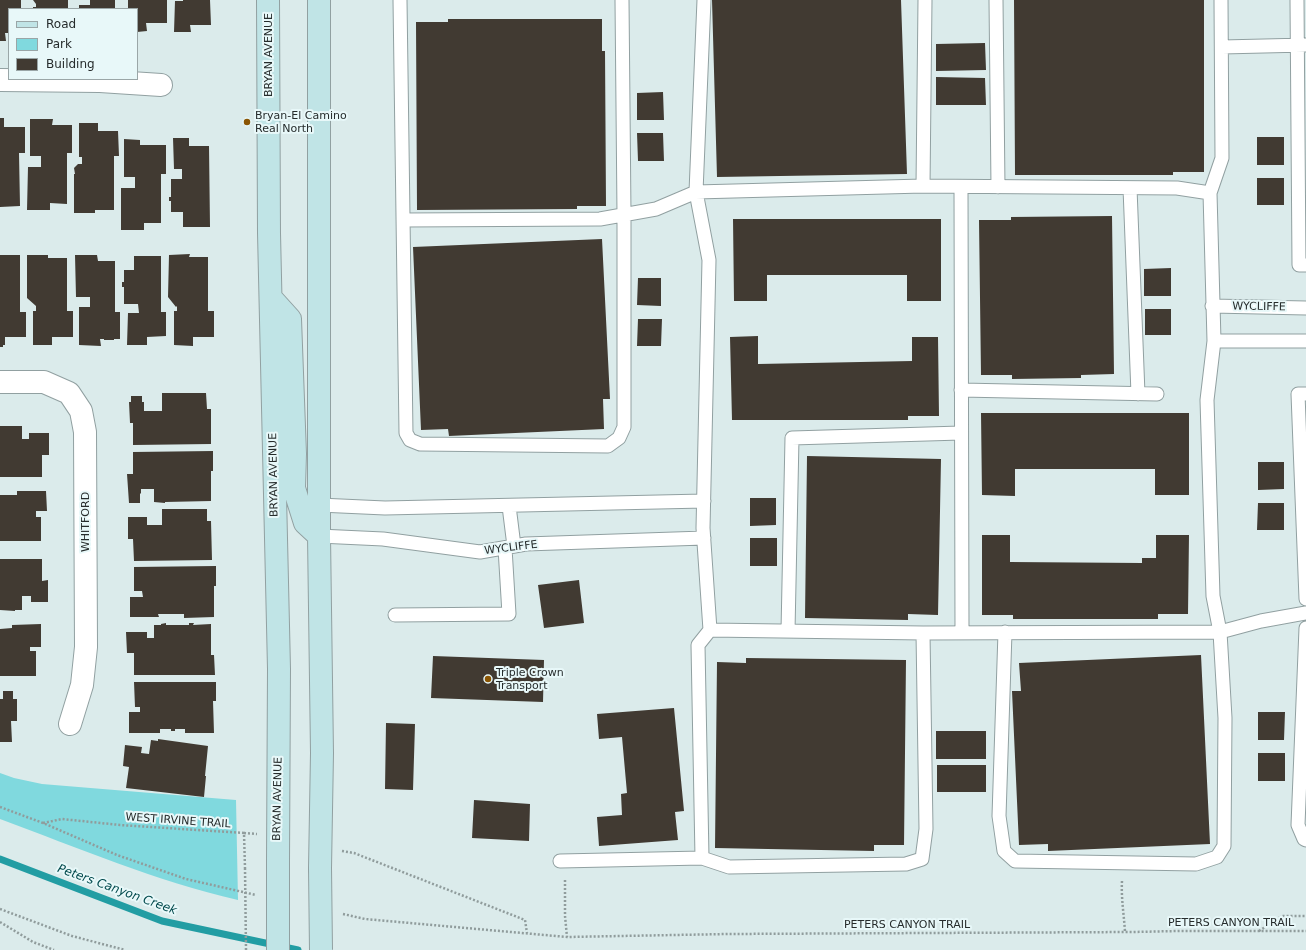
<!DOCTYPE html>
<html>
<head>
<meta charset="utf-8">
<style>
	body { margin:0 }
	#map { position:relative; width:1306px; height:950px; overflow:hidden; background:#dbebeb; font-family:"DejaVu Sans",sans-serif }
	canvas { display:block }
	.legend { position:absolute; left:8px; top:8px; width:130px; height:72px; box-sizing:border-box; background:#e8f8f9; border:1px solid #9aa6a7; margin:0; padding:5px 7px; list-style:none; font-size:12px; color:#262c2c }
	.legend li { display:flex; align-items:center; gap:8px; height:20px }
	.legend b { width:20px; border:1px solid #9aa6a7 }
</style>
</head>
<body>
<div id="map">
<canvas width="1306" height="950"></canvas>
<ul class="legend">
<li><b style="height:5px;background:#c0e4e6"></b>Road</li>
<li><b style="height:11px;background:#80d9de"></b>Park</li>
<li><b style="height:11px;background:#413a32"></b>Building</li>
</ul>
</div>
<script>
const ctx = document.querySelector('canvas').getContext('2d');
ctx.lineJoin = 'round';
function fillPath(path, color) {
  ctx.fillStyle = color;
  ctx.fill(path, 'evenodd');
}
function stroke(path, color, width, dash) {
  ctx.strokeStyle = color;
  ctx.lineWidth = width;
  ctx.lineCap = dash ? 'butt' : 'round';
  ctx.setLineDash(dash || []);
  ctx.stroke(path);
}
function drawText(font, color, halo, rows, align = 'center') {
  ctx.font = font + ' "DejaVu Sans",sans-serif';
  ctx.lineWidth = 4;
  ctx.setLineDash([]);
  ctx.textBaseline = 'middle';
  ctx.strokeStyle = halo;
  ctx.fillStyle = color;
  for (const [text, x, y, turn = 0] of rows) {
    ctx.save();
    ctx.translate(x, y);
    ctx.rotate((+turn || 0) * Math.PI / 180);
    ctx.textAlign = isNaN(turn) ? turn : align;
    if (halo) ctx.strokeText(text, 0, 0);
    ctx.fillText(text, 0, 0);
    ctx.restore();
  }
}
const green = new Path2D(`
	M0,773L14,778L42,784L236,800L238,900C156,881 78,848 0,819Z`);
const stream = new Path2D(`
	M0,859L162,921L298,950`);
const building = new Path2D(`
	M0,0H21V9H9V33H5L6,41H0Z
	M33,0H68V9H33V7H36V4Z
	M90,0H115V9H79V5H90Z
	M128,0H167V23H146L147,31L137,32V9H128Z
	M183,0H210L211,25H190L191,32H174L175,1H183Z
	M712,0H901L907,174L717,177Z
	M1014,0H1204V172H1173V175H1015Z
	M448,19H602V51H605L606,206H577V209L417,210L416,22H448Z
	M985,43L986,70L936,71V44Z
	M936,77L985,78L986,105H936Z
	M663,92L664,120H637V93Z
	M0,118H4V127H25V153H19L20,206L0,207Z
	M30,119H53L52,125H72V153H67V204L50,203V210H27L28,167H41V156H30Z
	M79,123H98V131H118L119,156H114V210H95V213H74V174H75L74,168L78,164H82V157H79Z
	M637,133H663L664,161H638Z
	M1257,137H1284V165H1257Z
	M173,138H189V146H209L210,227H183V212H171V201H169V197H171V179H182V169H174Z
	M124,139L140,140V145H166V174H161V223H144V230H121V188H135V177H124Z
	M1257,178H1284V205H1257Z
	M1112,216L1114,374L1081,375V378L1012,379V375H981L979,220H1011V217Z
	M733,219H941V301H907V275H767V301H734Z
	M602,239L610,399H603L604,429L449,436L448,429L421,430L413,247Z
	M190,254L189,257H208V311H214V337H193V346L174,345V311H177V306L176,307L168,297L169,255Z
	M0,255H20V312H26V337H5V345H3V347H0Z
	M27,255H48V258H67V311H73V337H52V345H33V311H36V306L27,298Z
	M75,255H97L98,261H115V312H120V339H114V340H104V339H100L101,346L79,345V307H90V297H76Z
	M134,256H161V312H166V336L147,337V345H127L128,313H139L138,304H124V287H122V282H124V270H134Z
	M1171,268V296H1144V269Z
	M638,278H661V306L637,305Z
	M1145,309H1171V335H1145Z
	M638,319H662L661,346H637Z
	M758,336V364L912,361V337H938L939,416H908V420H732L730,337Z
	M162,393H206L207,409H211V444L133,445V423H130L129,402H131V396H142V402H144V411H162Z
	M981,413H1189V495H1155V469H1015V496L982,495Z
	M0,426H22V439H29V433H49V455H42V477H0Z
	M213,451V471H211V501L165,502V503L154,502V489H141V493L140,494V503H129L127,474H133V452Z
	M807,456L941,459L938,615L908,614V620L805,618Z
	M1258,462H1284V489L1258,490Z
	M17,491H46L47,511H36V517H41V541H0V495H17Z
	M750,498H776V525L750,526Z
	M1258,503H1284V530H1257Z
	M162,509H207V521H211L212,560L134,561L133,539H128V517H147V525H162Z
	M982,535H1010V562L1142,563V558H1156V535H1189L1188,614H1158V619H1013V615H982Z
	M750,538H777V566H750Z
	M0,559H42V581L48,580V602H31V596H22V610H15V611L0,610Z
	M216,566V586H214V617L184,618V614H158L159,617H130V597H143L142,591H134V567Z
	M579,580L584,623L544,628L538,585Z
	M166,623V625H189V623H194L193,625L211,624V655H214L215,675H134V653H127L126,632H147V638H154V625H161V624Z
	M41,624V647H30V651H36V676H0V629L12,628V625Z
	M1201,655L1210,844L1048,851V844L1019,845L1012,691H1021L1019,663Z
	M433,656L544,660L543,702L431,698Z
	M746,658L906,660L904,845H874V851L715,848L717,662L746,663Z
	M134,682H216V701H213L214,733H185V729H175V731H171V729H160V733H129V712H140V707H135Z
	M3,691H13V699H17V721H11L12,742H0V699H3Z
	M674,708L684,811L675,812L678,840L599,846L597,817L622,815L621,794L627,793L622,737L599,739L597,714Z
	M1258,712H1285L1284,740H1258Z
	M386,723L415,724L413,790L385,789Z
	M936,731H986V759H936Z
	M158,739L208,746L205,776H206L204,797L126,788L129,767L123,766L125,745L142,747L141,753L149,754L151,740L158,741Z
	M1258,753H1285V781H1258Z
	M937,765H986V792H937Z
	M474,800L530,804L529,841L472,838Z`);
const path = new Path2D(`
	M0,807L43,823L117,855L186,879L256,895
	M43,823L62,819L120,825L244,833L245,868
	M244,833L257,834
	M342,851L354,853L525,920L527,933
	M565,880V916L567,937
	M1122,881C1121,898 1124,915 1125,932
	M0,909L72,936L125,950
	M343,914L365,919L567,937L728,934L1132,932L1179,931H1306
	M0,922L33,942L54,950
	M1259,931L1282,916H1306`);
const service = new Path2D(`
	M400,0L406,433L410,440L420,444L608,446L619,438L624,427V215L622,0
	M996,0L998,187
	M1297,0L1299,265H1306
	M1222,47L1306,45
	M923,186L925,0
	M961,187L962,632
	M1130,188L1138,394
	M403,220L600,219L656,209L696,192L923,186L1177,188L1210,193
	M1212,306L1306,308
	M1214,341H1306
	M961,390L1157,394
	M1306,394H1298L1306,599
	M319,505L385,508L704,501
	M509,506L514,546
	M319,536L383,539L480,552L526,544L704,538
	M395,615L509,614L505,548
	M1306,628L1298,825L1304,839L1306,840
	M710,630L923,633L1220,632L1261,621L1306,613
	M788,631L792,438L961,433
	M1005,632L999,816L1004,851L1015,861L1196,864L1217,857L1224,846L1225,718L1220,632L1213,596L1207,400L1214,341L1210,193L1222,158L1221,0
	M702,858L698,645L710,630L703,528L709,260L696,192L704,0
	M560,861L702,858L729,867L906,864L922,859L926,829L923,633`);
const minor = new Path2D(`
	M0,80L100,81L161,85
	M0,382H44L69,393L81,411L85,432L86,647L82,685L70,724`);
const secondary = new Path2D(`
	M268,0L269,233L279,669L278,861
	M319,0V536L322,753L320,868
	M271,298L290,319L295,454L294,488L305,523L319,536`);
const pathBridge = new Path2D(`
	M245,868L246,950`);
const secondaryBridge = new Path2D(`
	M278,861V950
	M320,868L321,950`);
const markers = [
	[247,122,4,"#8a5504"],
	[488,679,4,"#8a5504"]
];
const streetNames = [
	["BRYAN AVENUE",269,55,-90],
	["WYCLIFFE",1259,307,1],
	["BRYAN AVENUE",274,475,-91],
	["WHITFORD",86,522,-90],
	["WYCLIFFE",511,548,-7],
	["BRYAN AVENUE",278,799,-89],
	["WEST IRVINE TRAIL",178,821,4],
	["PETERS CANYON TRAIL",1231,923],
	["PETERS CANYON TRAIL",907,925]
];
const poiNames = [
	["Bryan-El Camino",255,116],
	["Real North",255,129],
	["Triple Crown",496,673],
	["Transport",496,686]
];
const waterNames = [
	["Peters Canyon Creek",117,890,20]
];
fillPath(green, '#80d9de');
stroke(stream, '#229da3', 7);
fillPath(building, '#413a32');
stroke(service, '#91a0a1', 15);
stroke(minor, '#91a0a1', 24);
stroke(secondary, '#91a0a1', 24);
stroke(path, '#909c9c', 2.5, [2, 2]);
stroke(service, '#fff', 13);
stroke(minor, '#fff', 22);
stroke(secondary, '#c0e4e6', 22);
stroke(secondaryBridge, '#91a0a1', 24, []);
stroke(pathBridge, '#909c9c', 2.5, [2, 2]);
stroke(secondaryBridge, '#c0e4e6', 22);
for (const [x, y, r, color] of markers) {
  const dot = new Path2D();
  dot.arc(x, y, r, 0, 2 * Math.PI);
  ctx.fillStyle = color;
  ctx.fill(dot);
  stroke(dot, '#e8f8f9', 1.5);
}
drawText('11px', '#262c2c', '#e8f8f9', streetNames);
drawText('11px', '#262c2c', '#e8f8f9', poiNames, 'left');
drawText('italic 12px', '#00494c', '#e8f8f9', waterNames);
</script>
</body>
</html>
